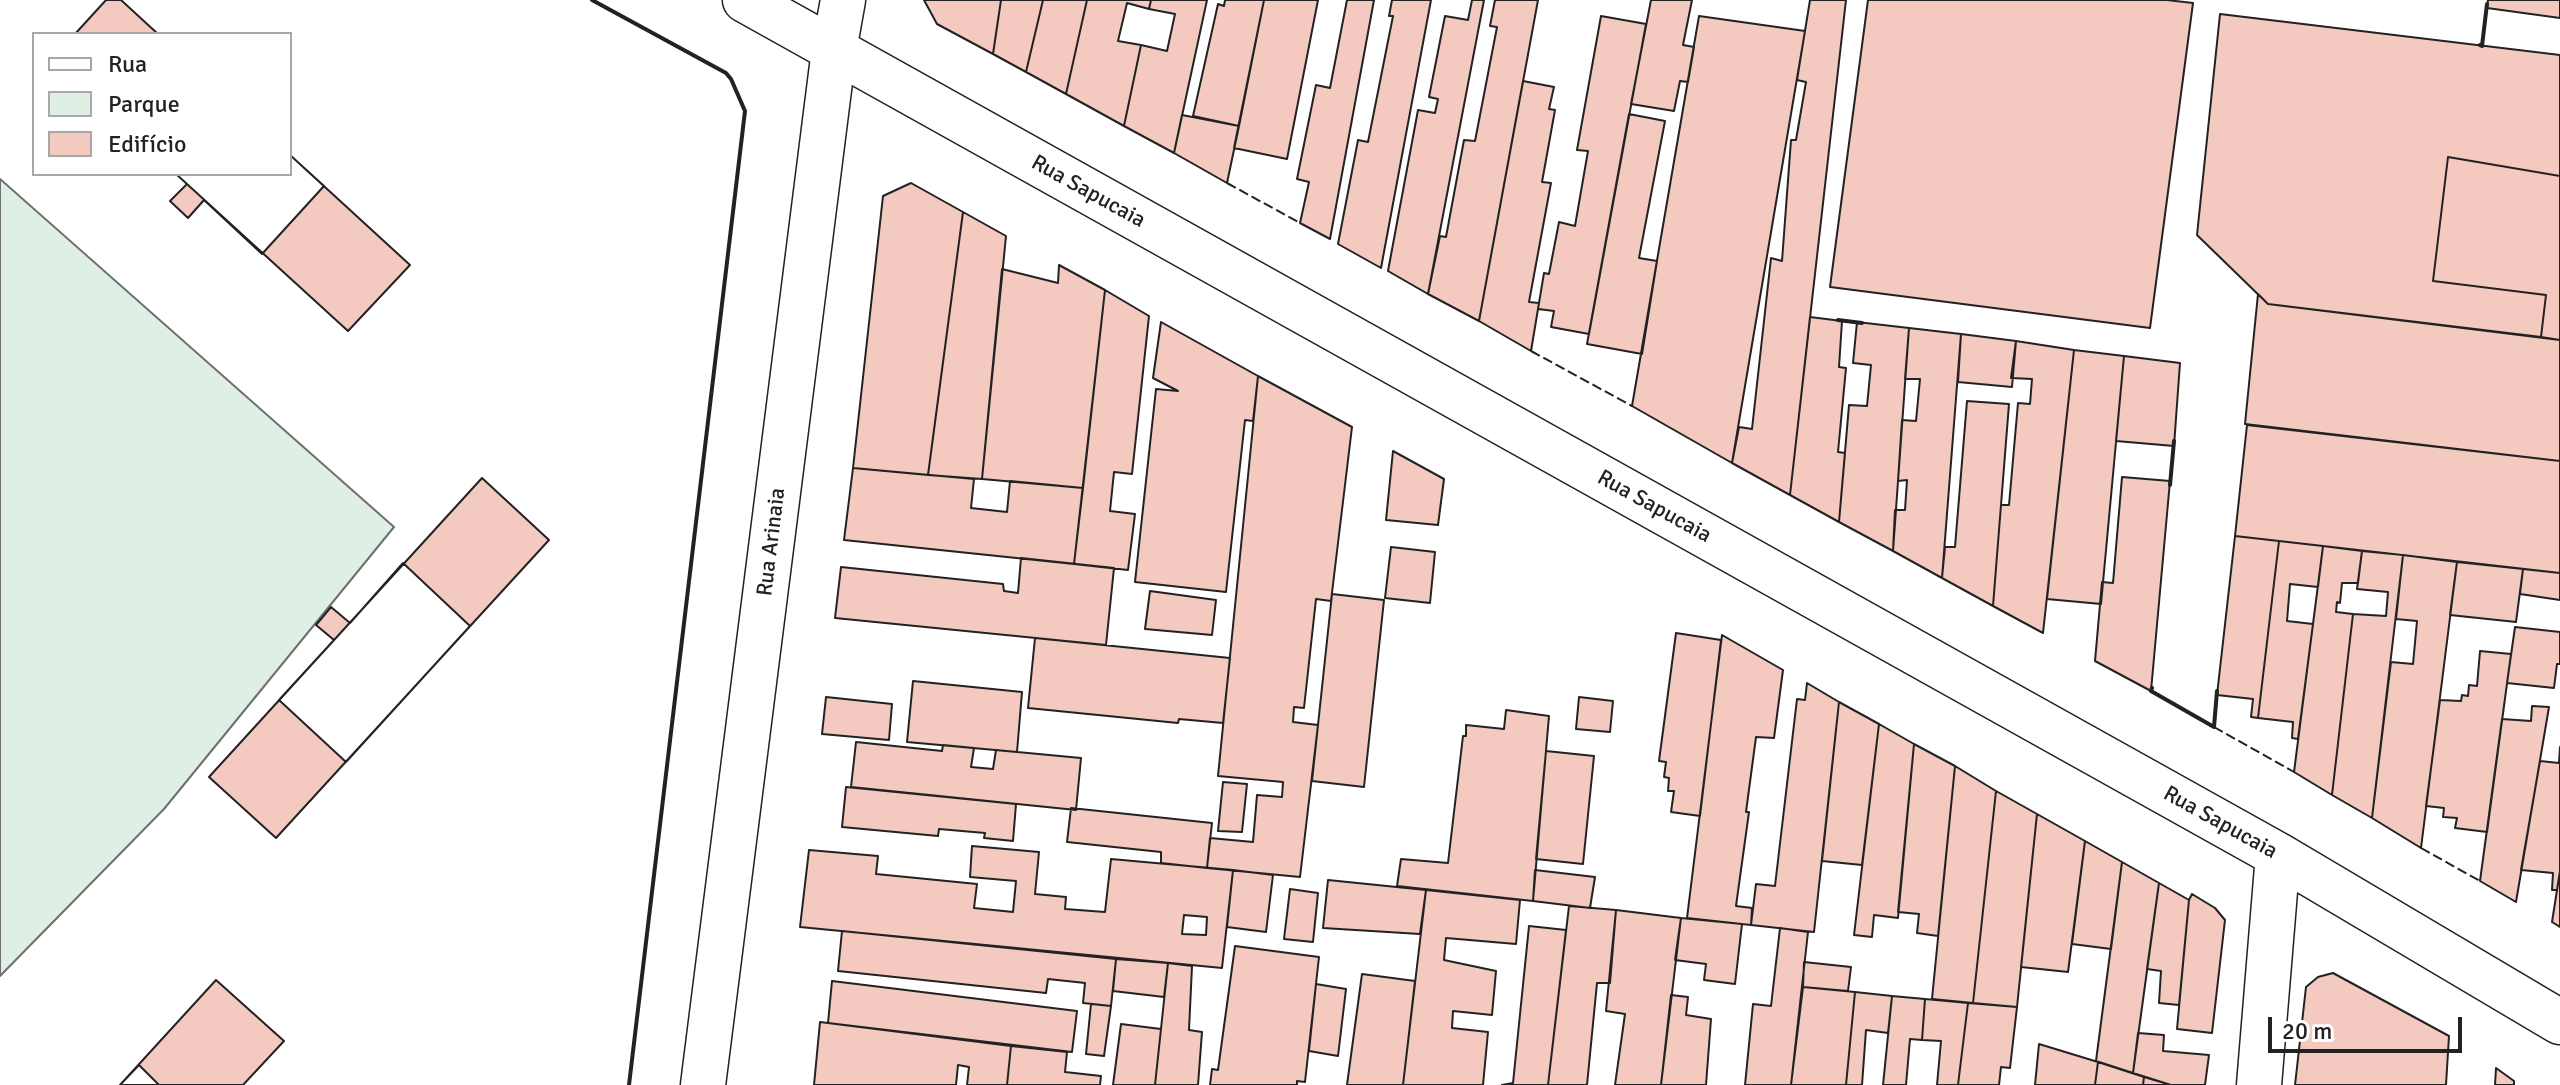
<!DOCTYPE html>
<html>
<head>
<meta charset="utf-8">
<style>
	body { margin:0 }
	#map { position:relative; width:2560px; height:1085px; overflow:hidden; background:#fff; font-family:Signika,sans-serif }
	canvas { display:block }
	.legend { position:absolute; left:32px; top:32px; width:260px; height:144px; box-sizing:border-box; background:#fff; border:2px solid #a7a7a7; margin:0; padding:10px 14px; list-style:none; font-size:24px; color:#222 }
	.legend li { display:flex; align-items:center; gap:16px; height:40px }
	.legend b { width:40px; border:2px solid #a7a7a7 }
	.scale { position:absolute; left:2268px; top:1017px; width:194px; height:36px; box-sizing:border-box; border:4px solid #222; border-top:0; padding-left:10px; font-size:24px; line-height:28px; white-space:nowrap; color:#222; -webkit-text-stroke:6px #fff; paint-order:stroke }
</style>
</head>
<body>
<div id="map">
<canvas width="2560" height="1085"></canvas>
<ul class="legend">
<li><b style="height:10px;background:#fff"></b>Rua</li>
<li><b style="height:22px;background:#e0efe3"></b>Parque</li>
<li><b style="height:22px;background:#f3c9c0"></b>Edifício</li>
</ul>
<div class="scale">20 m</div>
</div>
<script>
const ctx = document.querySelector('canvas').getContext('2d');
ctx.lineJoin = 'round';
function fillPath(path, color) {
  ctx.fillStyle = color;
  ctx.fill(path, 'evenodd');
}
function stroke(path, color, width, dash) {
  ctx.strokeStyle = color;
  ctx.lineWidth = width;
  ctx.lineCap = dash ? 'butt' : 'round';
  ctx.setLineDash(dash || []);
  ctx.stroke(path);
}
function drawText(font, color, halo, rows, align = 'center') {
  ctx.font = font + ' Signika,sans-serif';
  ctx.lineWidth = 6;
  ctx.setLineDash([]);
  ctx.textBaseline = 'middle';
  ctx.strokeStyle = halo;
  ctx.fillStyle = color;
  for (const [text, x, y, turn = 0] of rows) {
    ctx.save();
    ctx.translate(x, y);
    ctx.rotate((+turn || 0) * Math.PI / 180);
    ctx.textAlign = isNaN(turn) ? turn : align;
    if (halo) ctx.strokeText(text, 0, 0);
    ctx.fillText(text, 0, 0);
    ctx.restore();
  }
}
const green = new Path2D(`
	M0,179L394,527L164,809L0,976Z`);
const building = new Path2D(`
	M106,0H121L158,34H75Z
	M924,0H1001L993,54L937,24Z
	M1001,0H1043L1026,72L993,54Z
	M1043,0H1087L1066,94L1026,72Z
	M1087,0H1151L1149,9L1127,3L1118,41L1141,45L1124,126L1066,94Z
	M1151,0H1207L1174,153L1124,126L1141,45L1167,51L1175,14L1149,9Z
	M1225,0H1264L1239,126L1193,116L1218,4L1224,6Z
	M1264,0H1318L1287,159L1234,148Z
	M1347,0H1374L1330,239L1300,223L1309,182L1297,179L1316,85L1330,88Z
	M1392,0H1431L1381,268L1338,244L1358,140L1368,142L1393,16H1389Z
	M1472,0H1484L1428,294L1388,271L1418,110L1435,113L1438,99L1429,97L1445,16L1468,20Z
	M1495,0H1538L1479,321L1428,294L1440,236L1446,237L1464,140L1475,141L1497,27L1490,26Z
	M1651,0H1692L1683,45L1694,47L1688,82L1680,81L1674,111L1631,104Z
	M1810,0H1846L1790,495L1732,463L1739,427L1752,429L1771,258L1782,261L1791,140H1796L1806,82L1797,80Z
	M1868,0H2167L2193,3L2150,328L1830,287Z
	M2488,0H2560V18L2487,8Z
	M2220,14L2560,55V176L2448,157L2433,281L2546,295L2541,337L2268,304L2197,235Z
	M1601,16L1646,24L1589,334L1551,327L1554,311L1538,309L1544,273L1549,274L1559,222L1575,226L1588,151L1577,150Z
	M1699,16L1805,31L1732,463L1632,406Z
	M1523,81L1554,87L1549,109L1555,110L1542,182L1551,183L1529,302L1539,303L1531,351L1479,321Z
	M1629,114L1665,121L1639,258L1657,261L1642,354L1587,344Z
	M1182,115L1239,126L1227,183L1174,153Z
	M290,155L410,265L348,331L176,174H290Z
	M290,155L324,186L262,254L204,200L188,218L170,201L187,184L176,174H290Z
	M2448,157L2560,176V340L2541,337L2546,295L2433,281Z
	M911,183L963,212L928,475L853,468L883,196Z
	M963,212L1006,236L982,479L928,475Z
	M1059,265L1105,290L1083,488L982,479L1002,269L1058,283Z
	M1105,290L1149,316L1132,474L1114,472L1110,511L1135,514L1128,570L1074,564Z
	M2258,294L2268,304L2560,340V461L2245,424Z
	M1810,317L1842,321L1839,367L1846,368L1838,452L1845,453L1839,522L1790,495Z
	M1161,322L1258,376L1253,421L1245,420L1226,592L1135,582L1156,389L1178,391L1153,378Z
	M1857,322L1909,328L1893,551L1839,522L1849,405L1867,406L1871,365L1853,363Z
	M1909,328L1961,334L1942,578L1893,551L1895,510H1905L1907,480L1898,481L1902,420L1916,421L1920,379H1905Z
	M1961,334L2016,341L2012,387L1958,382Z
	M2016,341L2074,350L2043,633L1993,606L2001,505H2009L2018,403L2030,404L2032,379L2011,378Z
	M2074,350L2124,356L2101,604L2047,599Z
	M2124,356L2180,363L2174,446L2116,441Z
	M1258,376L1352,427L1331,601L1316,599L1304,708L1294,707L1293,722L1318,725L1300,877L1207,868L1210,838L1253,842L1257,795L1282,797L1283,782L1218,776Z
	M1967,401L2009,404L1993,606L1942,578L1945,547H1955Z
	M2247,425L2560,461V573L2235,536Z
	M1393,451L1444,479L1438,525L1386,520Z
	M853,468L974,479L971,508L1007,512L1010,481L1083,488L1074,564L844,540Z
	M2122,477L2170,481L2151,691L2095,661L2102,582L2113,583Z
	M482,478L549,540L276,838L209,777Z
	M2235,536L2279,541L2258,718L2251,717L2253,699L2217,695Z
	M2279,541L2323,546L2318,587L2290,584L2287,621L2313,624L2298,739L2292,738L2293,722L2258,718Z
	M2323,546L2362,551L2358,583H2342L2340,603L2337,602L2336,612L2353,614L2332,795L2294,772Z
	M1391,547L1435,552L1430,603L1385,598Z
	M2362,551L2403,555L2372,818L2332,795L2353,614L2386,616L2388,592L2357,589Z
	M2403,555L2457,562L2421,848L2372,818L2391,662L2413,664L2417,621L2396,619Z
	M1021,558L1114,568L1106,645L835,618L841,567L1003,584L1004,591L1018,593Z
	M2457,562L2523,569L2516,622L2450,615Z
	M403,563L470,626L346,762L279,700L334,640L316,625L331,607L350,623Z
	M2523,569L2560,573V600L2520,594Z
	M1150,591L1216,600L1212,635L1145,629Z
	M1332,594L1384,600L1364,787L1312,781Z
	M2515,627L2560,632V664H2557L2554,688L2507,683Z
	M1676,633L1721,640L1700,816L1671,812L1674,791H1668L1669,778L1664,777L1666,762L1659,761Z
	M1722,635L1783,670L1774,738L1756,737L1746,812H1749L1736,906L1752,908L1751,925L1687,918Z
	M1035,638L1230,658L1223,723L1179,719L1178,723L1028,708Z
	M2480,651L2511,654L2487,832L2455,828L2457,818L2443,817L2444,808L2426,806L2440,700L2461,701L2462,695L2468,696L2469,685L2477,686Z
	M913,681L1022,692L1017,752L907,742Z
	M1807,683L1839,702L1814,932L1751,925L1756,884L1775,886L1797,699L1805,700Z
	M826,697L892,704L889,740L822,734Z
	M1579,697L1613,701L1610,732L1576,729Z
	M1839,702L1879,724L1862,865L1822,861Z
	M2532,706L2549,707L2516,902L2480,881L2502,719L2531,721Z
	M1506,710L1549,716L1533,901L1397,886L1401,859L1448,863L1463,736H1466V725L1504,729Z
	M1879,724L1914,744L1898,918L1874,915L1872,937L1854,935Z
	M856,742L942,751L943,745L974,748L971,767L993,769L996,750L1081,758L1076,810L851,787Z
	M1914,744L1955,766L1938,936L1917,933L1919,914L1898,912Z
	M2560,747V871L2557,890H2552L2553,873L2521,870L2540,761L2559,763Z
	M1546,751L1594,756L1583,864L1536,859Z
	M1955,766L1996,791L1973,1003L1932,999Z
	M1223,782L1247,784L1242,832L1218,831Z
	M846,787L1016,804L1013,841L984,838L985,833L939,829L938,836L842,827Z
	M1996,791L2037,814L2017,1007L1973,1003Z
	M1071,808L1212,823L1207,868L1161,863V852L1067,842Z
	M2037,814L2085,841L2068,972L2021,967Z
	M2085,841L2122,862L2111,949L2072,944Z
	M972,846L1039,852L1035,894L1066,897L1065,909L1105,912L1111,859L1233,870L1222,968L800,927L809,850L878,856L876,874L977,884L974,908L1013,912L1016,881L970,877ZM1184,915L1207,917L1206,935L1182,934Z
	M2122,862L2159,883L2133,1073L2096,1061Z
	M1233,870L1273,875L1266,932L1227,927Z
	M1535,870L1595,877L1590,908L1533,901Z
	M2560,871V927L2552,922Z
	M1328,880L1426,890L1420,934L1323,928Z
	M2159,883L2189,900L2179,1005L2159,1003L2161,971L2147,969Z
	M1290,889L1318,893L1313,942L1284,939Z
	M1426,890L1520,900L1516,944L1446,938L1444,960L1496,971L1492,1015L1453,1011L1452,1028L1488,1032L1483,1085H1403Z
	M2192,894L2215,908L2225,920L2212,1033L2177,1029L2189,900Z
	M1569,906L1616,910L1610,983H1597L1587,1085H1548Z
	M1616,910L1681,918L1661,1085H1615L1625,1014L1606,1011Z
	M1681,918L1742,924L1735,984L1704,980L1706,964L1675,960Z
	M1529,926L1566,930L1548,1085H1502L1513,1083Z
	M1780,928L1808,932L1791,1085H1745L1753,1004L1771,1006Z
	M842,931L1116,959L1111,1006L1083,1003L1085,983L1048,979L1046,993L838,971Z
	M1235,946L1319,957L1305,1082L1297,1081V1085H1210L1212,1069L1218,1070Z
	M1116,959L1168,963L1164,997L1113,991Z
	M1804,962L1851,967L1848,991L1803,987Z
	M1168,963L1192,966L1189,1030L1202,1032L1198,1085H1155Z
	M2333,973L2449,1036L2446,1085H2295L2306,987L2318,977Z
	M1362,974L1415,981L1403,1085H1347Z
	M216,980L284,1041L243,1085H120Z
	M832,981L1077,1011L1072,1052L828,1023Z
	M1316,984L1346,989L1338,1056L1309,1051Z
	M1803,987L1855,992L1846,1085H1791Z
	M1855,992L1892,996L1888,1033L1866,1030L1862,1085H1846Z
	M1671,995L1688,997L1686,1015L1711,1019L1706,1085H1661Z
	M1892,996L1925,999L1922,1040L1910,1039L1906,1085H1883Z
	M1925,999L1968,1003L1958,1085H1937L1941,1041L1922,1040Z
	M1968,1003L2017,1007L2010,1068L2001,1067L1999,1085H1958Z
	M1091,1004L1111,1006L1104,1056L1086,1054Z
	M820,1022L1011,1046L1007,1085H967L969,1067L958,1065L956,1085H814Z
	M1121,1024L1161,1029L1155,1085H1113Z
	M2138,1033L2164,1035L2163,1051L2209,1055L2205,1085H2171L2133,1073Z
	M2039,1044L2098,1062L2095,1085H2035Z
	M1011,1046L1067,1052L1065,1072L1101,1076L1100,1085H1007Z
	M2098,1062L2144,1077L2143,1085H2095Z
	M139,1065L159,1085H120Z
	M2496,1068L2514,1081V1085H2495Z
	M2144,1077L2171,1085H2143Z`);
const minor = new Path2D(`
	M745,0L2278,855L2560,1022
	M703,1085L834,50L843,0
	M2259,1085L2278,855`);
const fence = new Path2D(`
	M1227,183L1300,223
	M1531,351L1632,406
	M2214,727L2294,772
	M2421,848L2480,881`);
const wall = new Path2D(`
	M592,0L726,73L731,79L745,111L629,1085
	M2480,45L2482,46L2487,4
	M1838,320L1862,323
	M2170,485L2174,441
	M2152,688L2151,691L2214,727L2217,691`);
const streetNames = [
	["Rua Sapucaia",1088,192,29],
	["Rua Sapucaia",1654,507,29],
	["Rua Arinaia",772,542,-83],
	["Rua Sapucaia",2220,823,29]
];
fillPath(green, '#e0efe3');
stroke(green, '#6f6f6f', 2);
fillPath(building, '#f3c9c0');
stroke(building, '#222', 2);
stroke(minor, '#222', 47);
stroke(minor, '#fff', 44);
stroke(fence, '#222', 2, [10, 4]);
stroke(wall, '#222', 4);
drawText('22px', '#222', '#fff', streetNames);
</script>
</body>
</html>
